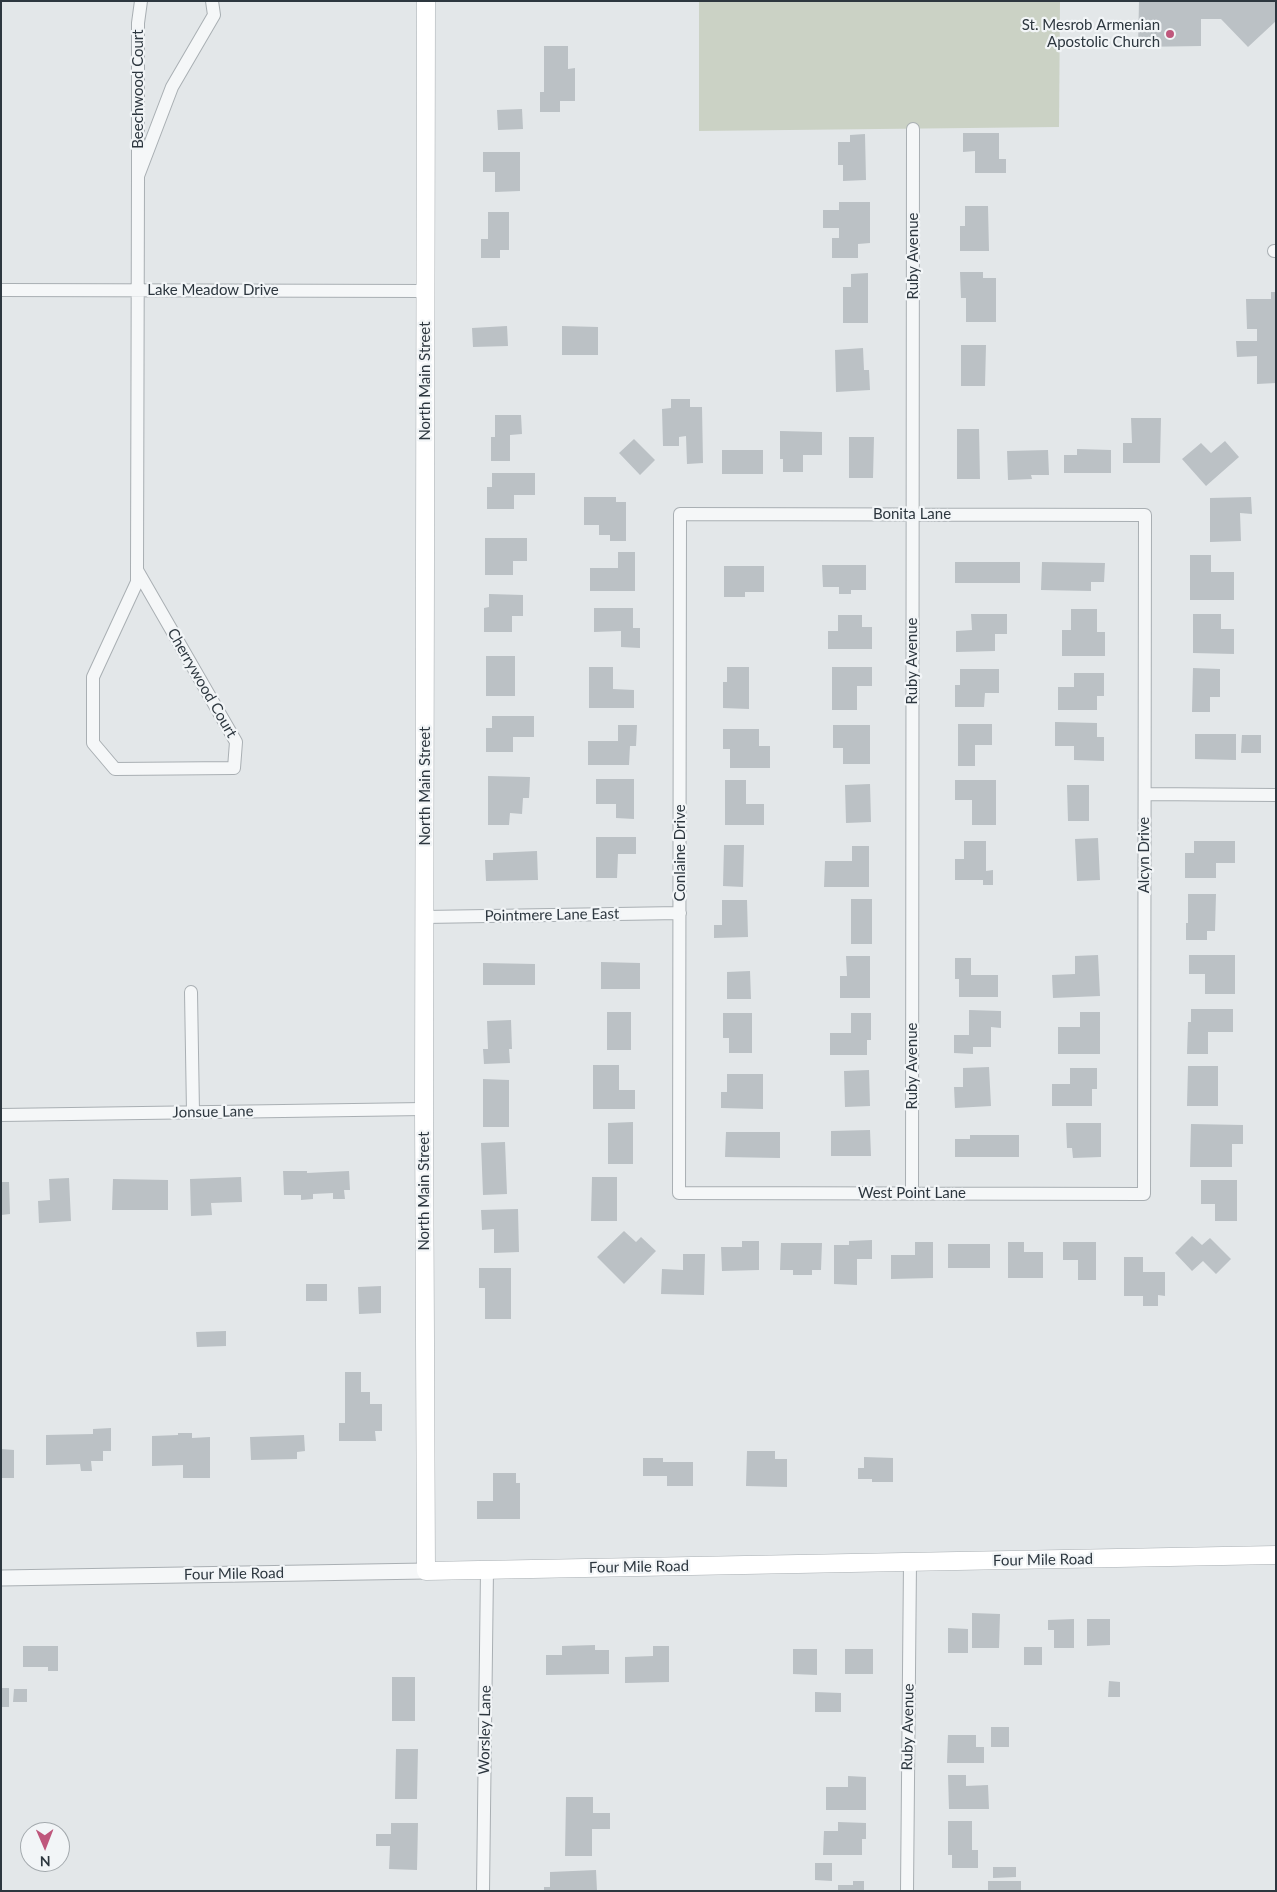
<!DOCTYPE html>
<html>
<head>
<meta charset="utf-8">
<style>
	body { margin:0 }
	#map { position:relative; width:1277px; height:1892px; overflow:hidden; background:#e3e7e9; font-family:Lato,sans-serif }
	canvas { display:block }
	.frame { position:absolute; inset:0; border:2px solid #2d373f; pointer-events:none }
	.north { position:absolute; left:20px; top:1822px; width:50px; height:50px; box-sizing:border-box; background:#f2f5f7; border:1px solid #a3a9ad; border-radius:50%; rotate:179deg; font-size:14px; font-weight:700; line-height:20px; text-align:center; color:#2d373f }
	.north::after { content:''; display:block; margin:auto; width:18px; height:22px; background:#bf577c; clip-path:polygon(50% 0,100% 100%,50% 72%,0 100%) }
</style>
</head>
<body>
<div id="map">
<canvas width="1277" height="1892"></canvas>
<div class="frame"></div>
<div class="north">N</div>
</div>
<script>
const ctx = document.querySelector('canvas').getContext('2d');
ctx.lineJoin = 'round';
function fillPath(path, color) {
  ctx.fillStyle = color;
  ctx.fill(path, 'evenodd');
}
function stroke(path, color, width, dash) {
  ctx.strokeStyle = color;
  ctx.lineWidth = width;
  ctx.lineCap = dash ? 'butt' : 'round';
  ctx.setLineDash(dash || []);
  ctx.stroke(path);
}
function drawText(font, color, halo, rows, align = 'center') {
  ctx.font = font + ' Lato,sans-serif';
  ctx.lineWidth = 4.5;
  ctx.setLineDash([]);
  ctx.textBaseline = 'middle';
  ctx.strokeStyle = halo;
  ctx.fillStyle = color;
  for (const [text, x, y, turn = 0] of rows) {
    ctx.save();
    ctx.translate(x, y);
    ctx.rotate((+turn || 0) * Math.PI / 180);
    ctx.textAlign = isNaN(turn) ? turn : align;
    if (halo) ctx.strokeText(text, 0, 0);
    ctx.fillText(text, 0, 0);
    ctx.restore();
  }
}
const green = new Path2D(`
	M699,1H1060L1059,127L699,131Z`);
const building = new Path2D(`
	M1139,1H1276V21L1248,47L1221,19H1201V46L1138,47Z
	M544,46H568V69L575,68V101H560V112H540V92H544Z
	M522,109L523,129L498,130L497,110Z
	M963,133H999V159H1006V173H975V151L963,152Z
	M865,134L866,180L843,181V165H838V142H850V135Z
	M483,152H520V191L495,192V172H483Z
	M839,202H870V243L858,244V258H832V238H839V228H823V210H839Z
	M965,206H988L989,251H960V226H965Z
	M488,212H509V250H500V258H481V239H488Z
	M960,272H983V278H996V322H966V298H961Z
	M868,273V323H843V287H851V274Z
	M1271,292H1276V383L1257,384V356L1237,357L1236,341H1257V329H1247L1246,299H1271Z
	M507,326L508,346L473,347L472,328Z
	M562,326L598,327V355H562Z
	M961,345H986L985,386H961Z
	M863,348L864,370H869L870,390L836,392L835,350Z
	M671,399H690V407H702L703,463L687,464L686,436L679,437V446H663L662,409L671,408Z
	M495,415H521L522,434L510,435V461H491V437H495Z
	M1131,418H1161L1160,463H1123V443H1132Z
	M957,429H979L980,479H957Z
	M780,431L822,432V455H803V472H783V459H780Z
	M849,437H874L873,478H849Z
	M634,439L655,460L640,475L619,453Z
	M1225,441L1239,457L1206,486L1182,459L1201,443L1211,453Z
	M1077,449L1111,450V473H1064V455H1077Z
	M722,450H763V474H722Z
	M1048,450L1049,475H1031L1032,479L1008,480L1007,451Z
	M492,473H535V495H514V509H487V487H492Z
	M584,497H616V502H626V541H610V535H599V525H584Z
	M1251,497L1252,514L1240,513L1241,541L1210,542V498Z
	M485,538H527V561H513V575H485Z
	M618,552H635V591H590V568H618Z
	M1190,555H1211V572H1234V600H1190Z
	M955,562H1020V583H955Z
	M1042,562L1105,563L1104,582H1091V591L1041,590Z
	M822,565H866V590H851V594H839V587H823Z
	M724,566H764V592H745V597H724Z
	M489,594L523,595V616H512V632H484V608L489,607Z
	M594,608H633V628H640V648L621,647V631L594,632Z
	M1071,609H1097V632H1105V656H1062V630H1071Z
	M971,614H1007V634H995V651L956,652V631L972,630Z
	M1193,614H1221V629H1234V654L1193,653Z
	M838,615H862V627H872V649H828V631H838Z
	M486,656H515V696H486Z
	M589,667H613V689L634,690V708H589Z
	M727,667H749V709L723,708V682H727Z
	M832,667H872V686H857V710H832Z
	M1193,668L1220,669V697H1210V712H1192Z
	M960,669H999V693H985L984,707H955V685H960Z
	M1074,673H1104V696H1097V710H1058V687H1074Z
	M492,716H534V737H513V752H486V728H492Z
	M1055,722L1097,723V737H1104V761L1074,760V746H1055Z
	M958,724H992V745H975V766H958Z
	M618,725H637L636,746H630L629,765H588V741H618Z
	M833,725H870V764H843V748H833Z
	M723,729H759V746H770V768H730V749H723Z
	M1195,734H1236V760L1195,759Z
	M1242,735H1261V753H1241Z
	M488,776L530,777L529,798H523L522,814L510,813L509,825H488Z
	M596,779H634V819L616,818V804H596Z
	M725,780H746V804H764V825H725Z
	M955,780H996V825H972V800H955Z
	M870,784L871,822L846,823L845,785Z
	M1067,785H1089V821H1068Z
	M596,837H636V854H618L617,878H596Z
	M1098,838L1100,880L1077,881L1075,839Z
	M964,841H986V871L993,870V885H983V880H955V859H964Z
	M1194,841H1235V863H1216V878H1185V853H1194Z
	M724,845H744L743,887L723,886Z
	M852,846H869V887H824L825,861H852Z
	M537,851L538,880L486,881L485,860H493V853Z
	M1188,894H1216L1215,931H1207V940H1186V923H1188Z
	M851,899H872V944H851Z
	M722,900H747L748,937L714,938V925H722Z
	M1098,955L1100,996L1053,998L1052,975L1075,974V956Z
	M1189,955H1235V994H1205V974H1189Z
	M846,956H870V998H840V976H847Z
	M955,958H971V975H998V997H959V979H955Z
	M601,962L640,963V989H601Z
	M483,963L535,964V985H483Z
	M750,971L751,999H727V972Z
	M1191,1009H1233V1032H1208V1054H1187L1188,1022H1191Z
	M969,1010L1001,1011V1028L991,1027V1047H973V1054L954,1053V1035H969Z
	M607,1012H631V1050H607Z
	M1080,1012H1100V1054H1058V1027H1080Z
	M723,1013H752V1053H729V1038H723Z
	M851,1013H871V1040H867V1055H830V1033H851Z
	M511,1020L512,1049H509L510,1063L484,1064L483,1049H488L487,1021Z
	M593,1065H619V1090H635V1109H593Z
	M1188,1066H1218V1106H1187Z
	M989,1067L991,1106L955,1108L954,1087H963V1068Z
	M1070,1068H1097V1089H1092V1106H1052V1084H1070Z
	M869,1070L870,1106L845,1107L844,1071Z
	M727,1074H763V1109L721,1108V1092H727Z
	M483,1079L509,1080V1127H483Z
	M633,1122V1164H608V1123Z
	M1066,1123H1101V1157L1073,1158L1072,1148H1067Z
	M1191,1124L1243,1125V1144H1232V1167H1190Z
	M870,1130L871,1156H831V1131Z
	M726,1132H780V1158L725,1157Z
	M970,1135H1019V1157H955V1139H970Z
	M505,1142L507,1194L483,1195L481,1143Z
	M283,1171H307V1173L349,1171L350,1190H344L345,1199H333V1193L313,1194V1199L301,1200V1195H284Z
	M241,1177L242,1202L211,1203L212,1215L191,1216L190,1179Z
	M592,1177H617V1221H591Z
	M69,1178L71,1221L39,1223L38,1201L50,1200L49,1179Z
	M113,1179L168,1180V1210H112Z
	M1201,1180H1237V1221H1215V1204H1201Z
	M1,1182H9L10,1214L1,1215Z
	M518,1209L519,1252L494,1253V1229L482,1230L481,1210Z
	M624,1231L636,1242L641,1237L656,1251L624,1284L597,1257Z
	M1192,1236L1202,1245L1210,1238L1231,1259L1216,1274L1203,1261L1192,1271L1175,1253Z
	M872,1240V1259H857V1285L834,1284V1245H849V1241Z
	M742,1241H759V1270L722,1271L721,1247H742Z
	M915,1242H933V1278L891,1279V1255H915Z
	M1008,1242H1024V1252H1043V1278H1008Z
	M1063,1242H1096V1280H1078V1260H1063Z
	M781,1243H822L821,1270H812V1275H793V1270H780Z
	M948,1244H990V1268H948Z
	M683,1254H705L704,1295L661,1294L662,1269L683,1270Z
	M1124,1257H1143V1272H1165V1296L1158,1295V1306H1143V1296H1124Z
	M479,1268H511V1319H485V1288H479Z
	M306,1284H327V1301H306Z
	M381,1286V1313L359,1314L358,1287Z
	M226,1331V1346L197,1347L196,1332Z
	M345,1372H361V1392H370V1404H382V1431H375L376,1441H339V1423H345Z
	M111,1428V1451H103V1461H91L92,1471H81L80,1464L46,1465V1435L93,1434V1429Z
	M178,1433H192V1438L210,1437V1478H183V1465L152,1466V1436L178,1435Z
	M304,1435L305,1451L297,1452V1459L251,1460L250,1437Z
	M1,1449L14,1450V1478H1Z
	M747,1451H775V1459H787V1487L746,1486Z
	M864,1457L893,1458V1482H872V1479H858V1468H864Z
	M643,1458H663V1462H693V1486H667V1476H643Z
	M493,1473H516V1483H520V1519H477V1501H493Z
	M972,1613L1000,1614L999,1648H972Z
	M1074,1619V1648H1054V1630H1048V1620Z
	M1087,1619H1110V1645L1087,1646Z
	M948,1628L968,1629V1653H948Z
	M595,1645V1650H609V1674L546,1675V1655H562V1646Z
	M23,1646H58V1671H48V1667H23Z
	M653,1646H669V1682L625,1683V1657L653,1656Z
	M1024,1647H1042V1665H1024Z
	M793,1649H817V1675L793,1674Z
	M845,1649H873V1674H845Z
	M392,1677H415V1721H392Z
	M1109,1681L1120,1682V1697H1108Z
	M1,1688H9V1707H1Z
	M14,1689H27V1702H13Z
	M815,1692L841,1693V1712H815Z
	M991,1727H1009V1747H991Z
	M948,1735H976V1747H984V1763H947Z
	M396,1749H418L417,1799H395Z
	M948,1775H966V1786L988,1785L989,1809H949Z
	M848,1776L866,1777V1810H826V1787H848Z
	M566,1797H593V1813H610V1829H592V1856H565Z
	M948,1821H972V1850H978V1868H952V1855H948Z
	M838,1822L866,1823V1839H862V1855H823L824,1831H838Z
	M391,1823H418L417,1870L389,1869L390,1846H376V1834H391Z
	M815,1863H832V1881L815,1880Z
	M993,1867H1016V1877L993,1878Z
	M596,1870L597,1891H544V1887H550V1872Z
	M853,1881H864V1891H838V1885H853Z
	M988,1881H1021V1891H988Z`);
const minor = new Path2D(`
	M141,1L138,23V176L172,87L214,15L212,1
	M1274,251H1276
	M1,290L425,291
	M680,514L1145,515L1144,1194L679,1193Z
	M137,570L236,742L234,768L115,769L93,743V677L137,582Z
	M137,570L138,176
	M1145,794L1276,795
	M424,917L680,913
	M191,992L193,1112
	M1,1115L424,1109
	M912,1193L913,129
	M483,1891L487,1570
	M907,1891L910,1562`);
const tertiary = new Path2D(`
	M1,1578L426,1571`);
const secondary = new Path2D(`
	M426,1L424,1109L426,1571L1276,1555`);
const markers = [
	[1170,34,5,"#bf577c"]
];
const poiNames = [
	["St. Mesrob Armenian",1160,25],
	["Apostolic Church",1160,42]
];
const streetNames = [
	["Beechwood Court",138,89,-90],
	["Ruby Avenue",913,256,-90],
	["Lake Meadow Drive",213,290],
	["North Main Street",425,381,-90],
	["Bonita Lane",912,514],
	["Ruby Avenue",912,661,-90],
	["Cherrywood Court",202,683,60],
	["North Main Street",425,786,-90],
	["Conlaine Drive",680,853,-90],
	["Alcyn Drive",1144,855,-90],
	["Pointmere Lane East",552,915,-1],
	["Ruby Avenue",912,1066,-90],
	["Jonsue Lane",213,1112,-1],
	["North Main Street",424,1191,-90],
	["West Point Lane",912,1193],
	["Four Mile Road",1043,1560,-1],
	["Four Mile Road",639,1567,-1],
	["Four Mile Road",234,1574,-1],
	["Ruby Avenue",908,1727,-89],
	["Worsley Lane",485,1730,-89]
];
fillPath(green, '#cbd2c5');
fillPath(building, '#bbc1c5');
stroke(minor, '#a9afb3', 14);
stroke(tertiary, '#a9afb3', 17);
stroke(secondary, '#a9afb3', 19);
stroke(minor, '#f5f7f8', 12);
stroke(tertiary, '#f5f7f8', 15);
stroke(secondary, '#fff', 18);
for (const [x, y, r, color] of markers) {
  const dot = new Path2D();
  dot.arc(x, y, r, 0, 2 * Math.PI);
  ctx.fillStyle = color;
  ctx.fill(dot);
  stroke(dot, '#f2f5f7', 2);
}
drawText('15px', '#2d373f', '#f2f5f7', poiNames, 'right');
drawText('15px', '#2d373f', '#f2f5f7', streetNames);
</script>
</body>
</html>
